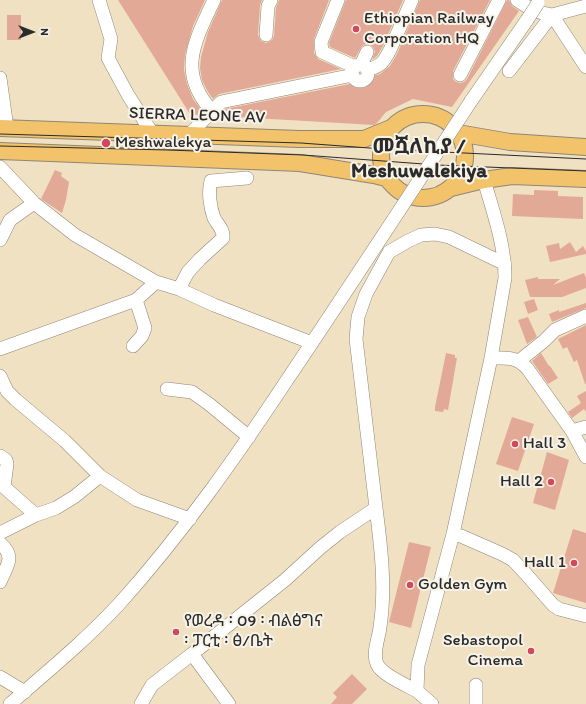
<!DOCTYPE html>
<html>
<head>
<meta charset="utf-8">
<style>
	body { margin:0 }
	#map { position:relative; width:586px; height:704px; overflow:hidden; background:#f0e1c3; font-family:Itim,sans-serif }
	canvas { display:block }
	.north { position:absolute; left:12px; top:12px; width:40px; height:40px; -webkit-text-stroke:3px #f7f3e8; paint-order:stroke; rotate:90deg; font-size:11px; font-weight:700; line-height:16px; text-align:center; color:#2b2b2b }
	.north::after { content:''; display:block; margin:auto; width:14px; height:18px; background:#2b2b2b; clip-path:polygon(50% 0,100% 100%,50% 72%,0 100%) }
</style>
</head>
<body>
<div id="map">
<canvas width="586" height="704"></canvas>
<div class="north">N</div>
</div>
<script>
const ctx = document.querySelector('canvas').getContext('2d');
ctx.lineJoin = 'round';
function fillPath(path, color) {
  ctx.fillStyle = color;
  ctx.fill(path, 'evenodd');
}
function stroke(path, color, width, dash) {
  ctx.strokeStyle = color;
  ctx.lineWidth = width;
  ctx.lineCap = dash ? 'butt' : 'round';
  ctx.setLineDash(dash || []);
  ctx.stroke(path);
}
function drawText(font, color, halo, rows, align = 'center') {
  ctx.font = font + ' Itim,"Noto Sans Ethiopic",sans-serif';
  ctx.lineWidth = 4;
  ctx.setLineDash([]);
  ctx.textBaseline = 'middle';
  ctx.strokeStyle = halo;
  ctx.fillStyle = color;
  for (const [text, x, y, turn = 0] of rows) {
    ctx.save();
    ctx.translate(x, y);
    ctx.rotate((+turn || 0) * Math.PI / 180);
    ctx.textAlign = isNaN(turn) ? turn : align;
    if (halo) ctx.strokeText(text, 0, 0);
    ctx.fillText(text, 0, 0);
    ctx.restore();
  }
}
const building = new Path2D(`
	M118,0H205L193,26L185,55L184,70L187,84L193,99L202,111L198,115L190,114Z
	M222,0H262L260,5L258,35L261,41L266,43L272,40L274,36L276,8L279,0H329L314,39V53L318,59L341,69L219,94L213,99L208,92L202,80L200,68L201,57L208,32Z
	M346,0H403L383,46L377,56L372,60L375,51L373,47L370,45L366,44L362,46L355,58L330,47L329,43Z
	M420,0H490L453,71V79L456,82L460,83L464,82L467,79L507,0H509L512,6L519,11L452,107L413,99L386,112L377,123L374,125L219,116L225,109L355,83L360,78L361,73L363,76L367,78L380,74L390,66L397,54Z
	M7,15H21V40H7Z
	M55,170L62,173L61,176L69,182L66,200L62,213L41,199Z
	M534,190L558,191V196L583,197V219L512,216L513,194L534,195Z
	M570,242L576,252L583,246L586,251V254L550,262L546,246L559,243L560,249Z
	M584,273L586,278V288L562,297H530L525,280L538,277V279H560L553,285Z
	M534,299L538,310L528,314L524,302Z
	M586,303V308L552,322L549,314L559,310V312Z
	M528,317L537,337L527,344L518,320Z
	M586,325V384H585L577,360L574,362L567,347L563,349L558,339Z
	M446,353L455,355V358H457L448,410L444,409L443,412L435,411V407Z
	M541,353L549,366H550L558,378L548,384L532,361Z
	M586,391V412L584,409L572,418L568,412L581,403L577,396Z
	M512,417L534,424L518,471L496,464Z
	M547,452L569,460L555,510L533,503Z
	M573,529L586,533V603L553,593Z
	M409,542L431,547L411,628L389,622Z
	M352,674L367,689L352,704H331L337,697L333,693Z`);
const minor = new Path2D(`
	M99,0L111,39L108,58L128,95L152,133
	M338,0L321,42L322,52L355,67
	M517,0L534,11L552,15L586,6
	M266,35L268,6L271,0
	M361,65L367,52
	M352 73a8 8 0 1 1 16 0a8 8 0 1 1-16 0Z
	M368,70C382,65 383,63 390,50L412,0
	M509,71L552,15L586,67
	M460,75L499,0
	M0,78L7,128
	M471,101L527,20
	M211,110C177,71 195,41 214,0
	M189,135L221,102L353,75
	M0,167L34,203L75,235L156,282L179,289L214,305L312,343
	M0,240L10,220L34,203
	M179,289L188,272L200,259L223,238C224,230 218,225 214,218C210,207 208,192 211,181L247,178
	M133,346L142,336L145,328L136,300
	M0,349L136,300L156,282
	M491,358C507,358 515,356 527,368L572,431L586,457
	M519,361L544,341L555,330L586,316
	M0,376L7,391L16,400L65,441L100,476L137,500L190,519
	M167,389L192,392L209,404L249,437
	M572,431L586,427
	M0,456L6,460L7,464L4,487L36,515
	M376,508C381,547 386,588 380,627C379,638 372,653 377,664C382,675 406,685 417,691
	M0,533L36,515L56,508L74,497L100,476
	M453,534L461,536L502,554L513,560L526,574L553,605L559,609L586,616
	M0,543C16,557 7,565 0,582
	M0,677L25,692
	M10,704C48,671 86,640 120,603C182,534 236,457 287,380C325,324 362,267 399,211
	M141,704L152,685L192,654
	M229,704L192,654L285,580L320,548L340,532L376,508L356,339L358,317L366,294L389,252L408,241L421,235L435,234L449,237L505,264
	M432,704L417,691L418,665L453,534L491,358L505,278C505,244 493,212 484,180
	M476,704V685`);
const major = new Path2D(`
	M381 156a42 42 0 1 1 84 0a42 42 0 1 1-84 0Z
	M0,128L299,139H364L391,128
	M458,133L510,142L586,147
	M0,151L300,163L374,175L386,178
	M451,188L484,180L512,176L586,179`);
const tram = new Path2D(`
	M0,134L301,143L383,149L586,159
	M0,146L168,150L303,155L437,165L586,171`);
const minorBridge = new Path2D(`
	M527,20L538,3
	M399,211L471,101`);
const markers = [
	[356,29,4,"#d1495b"],
	[106,143,5,"#d1495b"],
	[515,444,4,"#d1495b"],
	[551,482,4,"#d1495b"],
	[574,563,4,"#d1495b"],
	[410,585,4,"#d1495b"],
	[176,632,4,"#d1495b"],
	[531,651,4,"#d1495b"]
];
const poiNames = [
	["Ethiopian Railway",364,19],
	["Corporation HQ",364,39],
	["Meshwalekya",115,143],
	["Hall 3",523,444],
	["Hall 2",543,482,"right"],
	["Hall 1",566,563,"right"],
	["Golden Gym",418,585],
	["የወረዳ ፡ 09 ፡ ብልፅግና",184,622],
	["፡ ፓርቲ ፡ ፅ/ቤት",184,642],
	["Sebastopol",523,641,"right"],
	["Cinema",523,661,"right"]
];
const streetNames = [
	["SIERRA LEONE AV",197,116,2]
];
const districtNames = [
	["መሿለኪያ /",419,148],
	["Meshuwalekiya",419,172]
];
fillPath(building, '#e3a997');
stroke(minor, '#8e8677', 14);
stroke(major, '#8e8677', 18);
stroke(minor, '#fff', 13);
stroke(major, '#f2c36a', 16);
stroke(tram, '#2b2b2b', 1);
stroke(minorBridge, '#8e8677', 14, []);
stroke(minorBridge, '#fff', 13);
for (const [x, y, r, color] of markers) {
  const dot = new Path2D();
  dot.arc(x, y, r, 0, 2 * Math.PI);
  ctx.fillStyle = color;
  ctx.fill(dot);
  stroke(dot, '#f7f3e8', 1.5);
}
drawText('17px', '#2b2b2b', '#f7f3e8', poiNames, 'left');
drawText('17px', '#2b2b2b', '#f7f3e8', streetNames);
drawText('bold 21px', '#2b2b2b', '#f7f3e8', districtNames);
</script>
</body>
</html>
